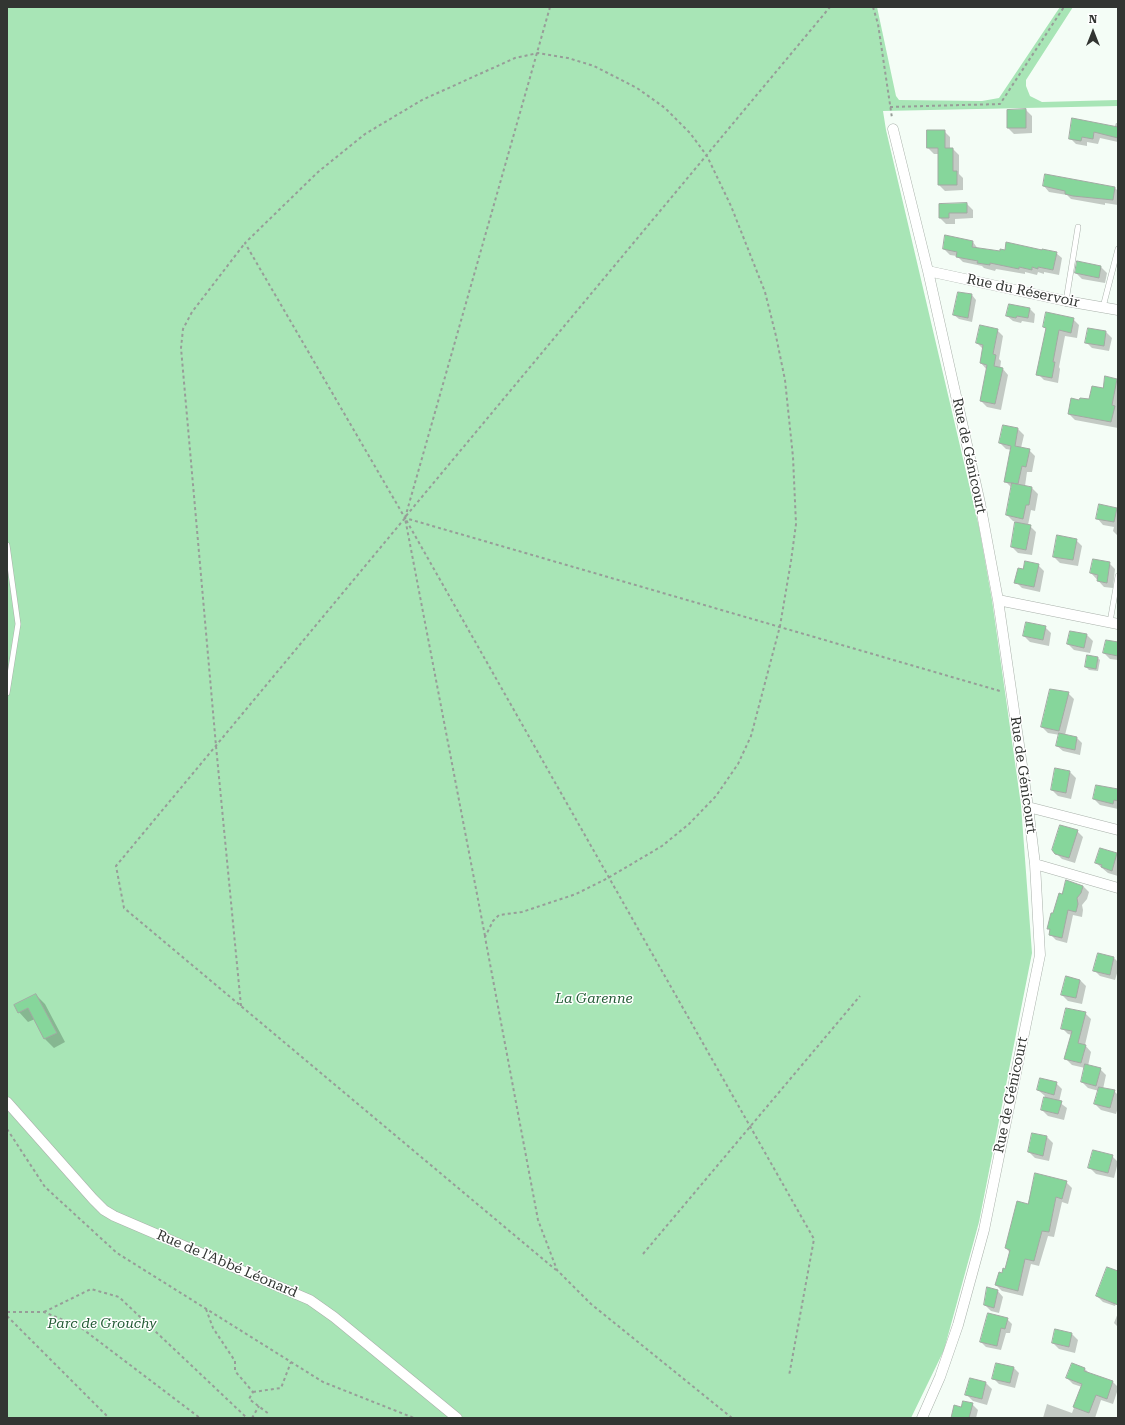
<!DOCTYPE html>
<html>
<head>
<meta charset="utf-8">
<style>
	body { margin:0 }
	#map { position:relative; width:1125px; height:1425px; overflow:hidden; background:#f4fdf6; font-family:"Roboto Serif",serif }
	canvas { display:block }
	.frame { position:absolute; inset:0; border:8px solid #323532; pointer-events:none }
	.north { position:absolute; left:1073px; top:12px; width:40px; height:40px; -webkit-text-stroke:3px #fff; paint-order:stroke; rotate:0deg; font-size:11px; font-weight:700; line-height:16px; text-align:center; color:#323532 }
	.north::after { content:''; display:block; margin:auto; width:14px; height:18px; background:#323532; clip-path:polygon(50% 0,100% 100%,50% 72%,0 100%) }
</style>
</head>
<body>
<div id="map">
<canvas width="1125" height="1425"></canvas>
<div class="frame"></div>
<div class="north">N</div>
</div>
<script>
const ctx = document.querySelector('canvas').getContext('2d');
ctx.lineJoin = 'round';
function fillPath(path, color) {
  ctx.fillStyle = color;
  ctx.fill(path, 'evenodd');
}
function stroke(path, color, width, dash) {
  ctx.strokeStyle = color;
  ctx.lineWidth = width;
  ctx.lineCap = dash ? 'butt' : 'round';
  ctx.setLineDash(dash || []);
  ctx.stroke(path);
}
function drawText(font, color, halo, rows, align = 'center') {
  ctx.font = font + ' "Roboto Serif",serif';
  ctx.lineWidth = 3;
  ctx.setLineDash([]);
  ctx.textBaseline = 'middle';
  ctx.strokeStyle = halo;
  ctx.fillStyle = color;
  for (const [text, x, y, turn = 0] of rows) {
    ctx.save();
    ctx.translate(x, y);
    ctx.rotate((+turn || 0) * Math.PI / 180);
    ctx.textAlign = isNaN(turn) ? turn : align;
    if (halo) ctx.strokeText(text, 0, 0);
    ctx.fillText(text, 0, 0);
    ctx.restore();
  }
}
const green = new Path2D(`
	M7,7H877L896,96L899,100L982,101L999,98L1060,7H1073L1026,80V86L1030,96L1042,102L1118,100V106L883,111L886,130L979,527L992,600L1021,805L1032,953L979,1222L944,1350L911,1418H7Z`);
const shadow = new Path2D(`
	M1026,110L1032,116V133L1014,134L1008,128Z
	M1072,120L1114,128L1116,123H1118V142L1100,138L1098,144L1087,142V146L1076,144L1070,138Z
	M944,131L950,137V149H953L959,155V174L963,178V190L945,191L939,185V154H934L928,148Z
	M1046,175L1115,188L1118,191V205L1105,203V205L1071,199L1067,195L1049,192L1044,186Z
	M967,204L973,210V218L955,219V224H946L940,218V205Z
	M973,242L978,249L1000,252L1056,253L1062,258L1059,275L1044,272V274L1038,272L1037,275L1025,272V274L996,269L995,271L984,268L982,266L963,262L957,256L950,255L944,249Z
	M1101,267L1107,273L1105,283L1082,279L1076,273Z
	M972,295L976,300L972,322L959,319L954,315Z
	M1010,305L1030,309L1035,314L1034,323L1022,321L1021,323L1013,321L1007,316Z
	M1073,319L1079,325L1077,338L1065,336L1059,367L1060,369L1058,383L1044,380L1038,374L1046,329L1044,327Z
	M997,330L1003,336L999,359L1001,361L1000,369H1003L1008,375L1001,410L987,407L981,401L987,370L981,363L984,350L977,343Z
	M1106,332L1112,338L1109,351L1092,348L1086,342Z
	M1116,380L1118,382V428L1075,420L1069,414L1080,401H1090Z
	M1018,429L1024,435L1021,448L1029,450L1035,456L1032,472H1027L1025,486L1032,488L1038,494L1035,511L1031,510L1028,525L1030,526L1036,532L1032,555L1018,553L1012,547L1016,522L1013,521L1007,515L1012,488L1005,481L1012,450L1006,449L1000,443Z
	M1117,509L1118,510V536L1113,531L1114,527L1103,525L1097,518Z
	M1076,540L1082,546L1078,566L1060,563L1054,557Z
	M1109,563L1115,569L1113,588L1104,587L1091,573Z
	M1038,565L1044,571L1040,592L1022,588L1016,582L1024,570Z
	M1045,627L1051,633L1049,646L1030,642L1024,636Z
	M1087,635L1093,641L1090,653L1074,650L1068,644Z
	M1118,644V660L1110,659L1104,653Z
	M1098,658L1100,660L1098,671L1089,670L1086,667Z
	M1068,693L1074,699L1065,735L1077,738L1082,743L1080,755L1063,751L1057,746L1060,735L1048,733L1042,727Z
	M1070,772L1076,778L1071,799L1058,796L1052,790Z
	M1118,790V809L1100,805L1094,799Z
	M1077,831L1083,837L1075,863L1062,859L1056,853Z
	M1116,854L1118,855V876L1108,873L1096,863Z
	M1083,886L1089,892L1087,899L1082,905L1083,910L1082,917L1073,915L1067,943L1056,940L1050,934L1051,931L1048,929L1063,896Z
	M1114,958L1118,962V970L1115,980L1100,976L1094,970Z
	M1067,977L1080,980L1086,986L1082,1004L1068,1001L1062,995Z
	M36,995L45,1004L65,1042L54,1048L45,1039L35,1019L28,1022L19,1012Z
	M1085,1013L1091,1019L1085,1045L1091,1052L1088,1066L1100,1069L1106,1075L1103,1089L1114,1091L1118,1095V1107L1116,1114L1101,1110L1095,1104L1099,1091L1088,1088L1082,1082L1085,1068L1072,1065L1066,1059L1072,1035L1068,1034L1062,1028Z
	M1056,1083L1062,1089L1059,1102L1067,1108L1064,1120L1048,1116L1042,1110L1045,1096L1038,1090Z
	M1033,1134L1047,1137L1053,1143L1049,1161L1035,1158L1029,1152Z
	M1112,1156L1118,1162L1114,1178L1096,1174L1090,1168Z
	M1066,1182L1072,1188L1068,1204L1062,1202L1054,1237L1048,1236L1039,1266L1031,1264L1023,1296L1002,1291L996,1285L1005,1270L1010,1253L1006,1248L1028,1205Z
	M1118,1272V1298L1115,1306L1103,1302L1097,1296Z
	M997,1290L1003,1297L999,1313L991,1311L985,1305Z
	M1118,1313V1327L1114,1323Z
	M1007,1319L1012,1324L1010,1333H1006L1001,1350L986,1347L981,1342Z
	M1056,1330L1072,1334L1078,1340L1075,1353L1059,1349L1053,1343Z
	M997,1364L1014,1368L1019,1373L1015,1388L999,1384L993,1378Z
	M1072,1364L1085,1369L1090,1374L1113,1382L1118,1387V1389L1113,1404L1101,1400L1095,1418H1043L1047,1404L1072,1413L1082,1387L1073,1384L1067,1378Z
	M986,1383L992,1389L987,1405L973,1401L967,1395Z
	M972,1404L978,1410L976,1418H952L962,1408Z`);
const building = new Path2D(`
	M1026,109V128H1007V110Z
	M1072,118L1118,127V138L1094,132L1093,139L1082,137L1081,141L1069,139Z
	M927,130H945V148H953V171H957V185H938V148H927Z
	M1045,174L1115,187L1113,200L1073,196L1065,194V191L1043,186Z
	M967,203V213H949V218H939V204Z
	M945,235L973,241L972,247L1000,251V249L1005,250L1006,242L1042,250V249L1057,252L1053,270L1038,267V269L1032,267V270L1019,267V269L990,263V265L977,263L978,261L956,257L957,252L943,249Z
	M1077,261L1101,266L1099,278L1075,273Z
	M958,292L972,294L968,318L953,315Z
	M1009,304L1030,308L1028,318L1017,316L1016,318L1006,316Z
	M1046,312L1074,318L1071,333L1059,330L1053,362H1055L1052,378L1036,375L1046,328L1043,327Z
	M980,325L998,329L993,354L996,355L994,366L1003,368L995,404L980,401L987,365L980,363L983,345L976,343Z
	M1088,328L1106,331L1104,346L1085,343Z
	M1105,376L1117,379L1112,405L1115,406L1111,422L1068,414L1071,398L1079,400L1080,398L1089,399L1092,386L1103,388Z
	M1003,425L1018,428L1015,446L1030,449L1026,467L1022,466L1018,484L1004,482L1011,446L999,443Z
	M1012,483L1032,487L1029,505H1026L1023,519L1006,515Z
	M1099,504L1117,508L1114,522L1096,519Z
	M1015,522L1031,525L1026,550L1011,547Z
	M1057,535L1077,539L1073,560L1053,557Z
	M1093,559L1110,562L1107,583L1097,581L1098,575L1090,573Z
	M1025,561L1039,564L1034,587L1014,583L1018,568L1023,569Z
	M1026,622L1046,626L1043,640L1023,636Z
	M1070,631L1087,634L1084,648L1067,644Z
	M1106,640L1118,642V656L1103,653Z
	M1087,655L1098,657L1096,669L1085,667Z
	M1050,689L1069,692L1059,731L1041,727Z
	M1059,733L1077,737L1075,750L1056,746Z
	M1055,768L1070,771L1066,793L1051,790Z
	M1096,785L1118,789V801L1114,800L1113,804L1093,799Z
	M1060,825L1078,830L1069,858L1055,854L1052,850Z
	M1100,848L1117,853L1112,871L1101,867L1102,865L1095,863Z
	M1066,880L1083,886L1081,893L1077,898L1078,904L1076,912L1068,910L1062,938L1049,935L1050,929H1047L1051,913H1053L1059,893L1062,894Z
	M1098,953L1114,957L1110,975L1093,971Z
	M1066,976L1080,980L1076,998L1061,995Z
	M36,994L57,1033L44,1039L28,1008L18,1013L14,1005Z
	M1066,1008L1086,1012L1078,1043L1086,1045L1081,1063L1064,1059L1072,1031L1061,1029Z
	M1085,1064L1101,1068L1096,1086L1081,1082Z
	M1040,1078L1057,1082L1054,1095L1037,1090Z
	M1099,1087L1115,1090L1110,1108L1094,1104Z
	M1044,1097L1062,1101L1058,1114L1041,1110Z
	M1032,1133L1047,1136L1043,1156L1028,1152Z
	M1093,1150L1113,1155L1108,1173L1088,1168Z
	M1035,1173L1067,1181L1062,1199L1056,1197L1049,1232L1042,1231L1034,1261L1025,1259L1018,1291L995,1285L999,1272L1002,1273L1003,1268L1005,1269L1010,1250L1005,1248L1017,1201L1028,1204Z
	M1107,1267L1118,1271V1305L1096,1296Z
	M987,1287L998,1290L994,1308L984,1305Z
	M988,1313L1008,1318L1005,1329L1001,1328L997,1346L980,1342Z
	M1055,1329L1072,1333L1069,1347L1052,1343Z
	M996,1363L1014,1367L1010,1383L992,1379Z
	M1072,1363L1085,1368L1084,1371L1113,1381L1107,1399L1096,1395L1089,1413L1073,1407L1082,1384L1066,1378Z
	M970,1378L986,1382L982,1399L965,1395Z
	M963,1401L973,1403L969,1418H951L954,1405L961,1407Z`);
const path = new Path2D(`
	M550,7L405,518L814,1239L789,1376
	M873,7L878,24L892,118
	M890,107L1000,104L1064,7
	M406,516L830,7
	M485,936L405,518L116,866L124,908L556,1270
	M241,1006L216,746L181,348L183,329L192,312L245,243
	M7,1129L45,1187L117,1253L323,1382L414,1418
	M643,1254L860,996
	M206,1309L213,1328L235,1361V1371L253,1392L249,1399L269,1414
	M7,1312H44L80,1327L200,1418
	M44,1312L91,1289L119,1297L247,1418
	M7,1316L109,1418
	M253,1392L281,1388L291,1362
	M252,1418L259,1406
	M732,1418L591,1304L557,1270L538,1220L485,937L493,921L499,915L522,912L576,894L608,878L662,846L689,824L716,796L738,764L751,736L780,626L791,561L796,524L793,457L785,380L776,336L765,292L731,206L707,156L690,133L665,108L637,88L594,66L568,58L538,53L515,58L422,100L365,134L318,172L245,243L405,518L1000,691`);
const lane = new Path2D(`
	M1066,301L1078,227
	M1103,307L1118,249
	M7,545L18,624L7,693
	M1110,622L1118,576`);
const street = new Path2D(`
	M893,129L928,271L980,503L998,600L1028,807L1035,864L1040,955L984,1230L958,1325L940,1377L922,1418
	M928,271L1066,301L1118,310
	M998,600L1118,624
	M1028,807L1118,830
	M1035,864L1118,888
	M7,1102L93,1199L104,1210L114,1216L310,1300L334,1317L457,1418`);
const streetNames = [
	["Rue du Réservoir",1023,291,12],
	["Rue de Génicourt",969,456,78],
	["Rue de Génicourt",1023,775,82],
	["Rue de Génicourt",1011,1095,-78],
	["Rue de l'Abbé Léonard",227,1264,23]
];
const parkNames = [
	["La Garenne",594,999],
	["Parc de Grouchy",102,1324]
];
fillPath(green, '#a8e5b6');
fillPath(shadow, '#0003');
fillPath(building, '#86d69b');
stroke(building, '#a2aaa3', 1);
stroke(lane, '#a9b1aa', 6);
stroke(street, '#a9b1aa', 11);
stroke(path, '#979d98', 2, [3, 3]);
stroke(lane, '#fff', 5);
stroke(street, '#fff', 10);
drawText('14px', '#323532', '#fff', streetNames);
drawText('italic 14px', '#245c36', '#fff', parkNames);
</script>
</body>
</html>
